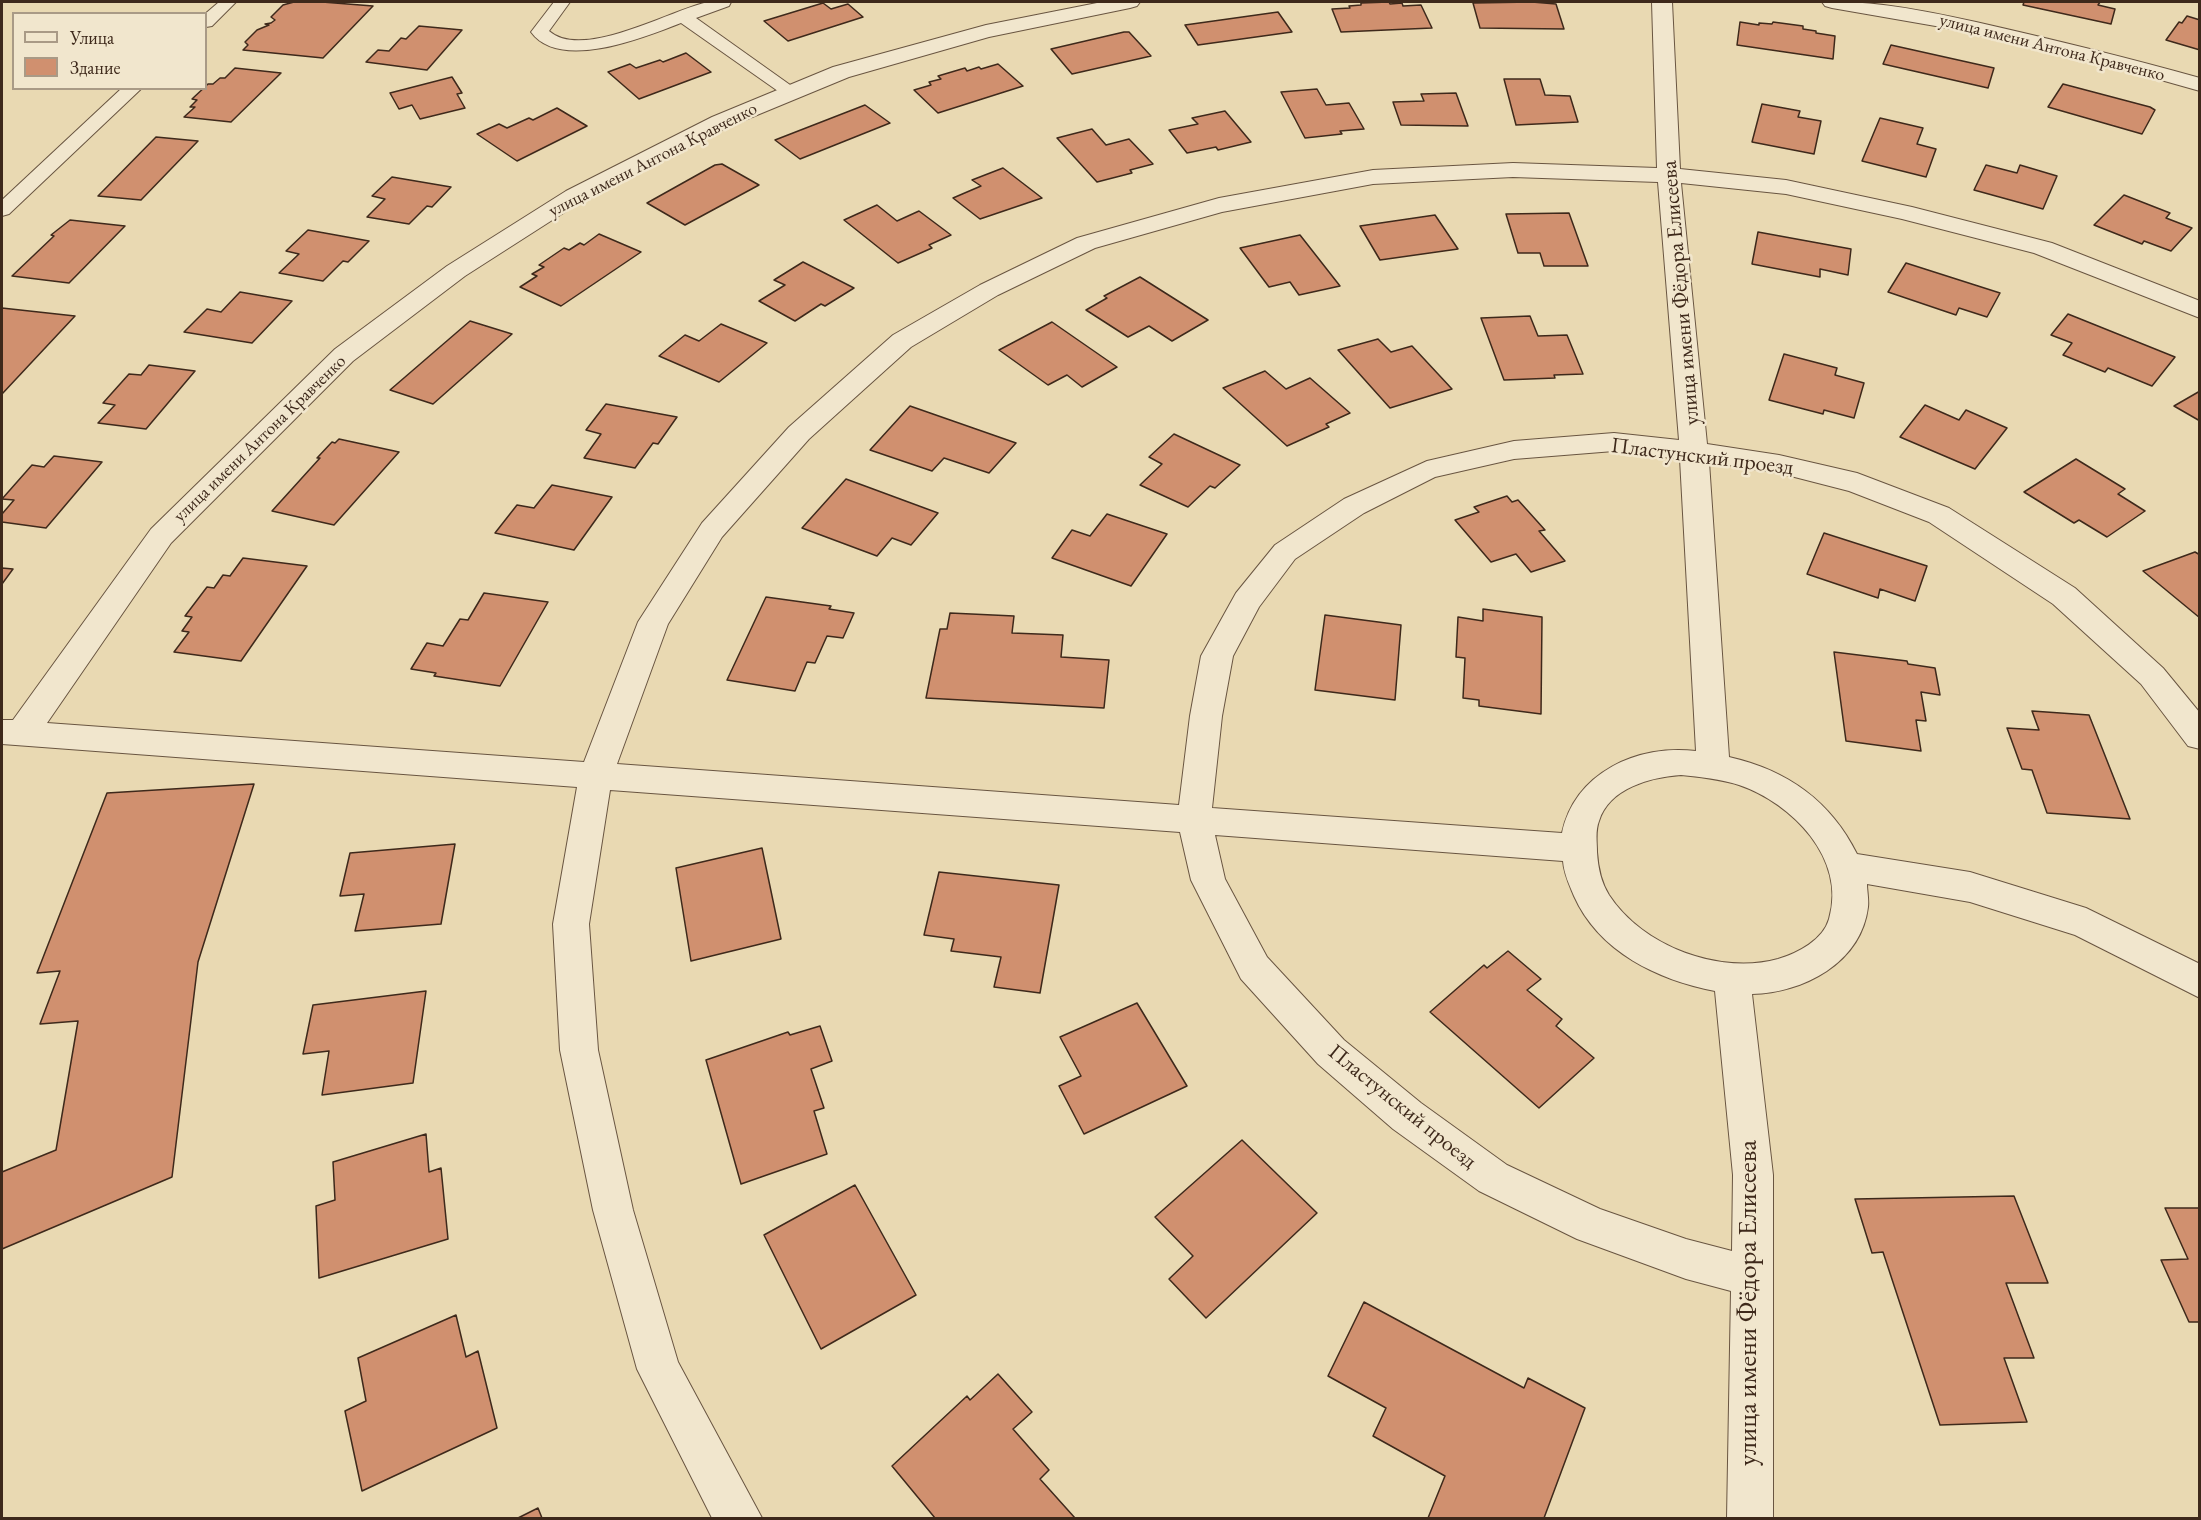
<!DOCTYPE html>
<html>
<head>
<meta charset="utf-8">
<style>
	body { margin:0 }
	#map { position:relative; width:2201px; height:1520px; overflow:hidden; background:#e9d9b2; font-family:"EB Garamond",serif }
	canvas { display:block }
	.frame { position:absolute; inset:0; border:3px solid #3e291b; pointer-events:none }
	.legend { position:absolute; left:12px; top:12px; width:195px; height:78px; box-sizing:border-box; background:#f1e6cd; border:2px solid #a99a86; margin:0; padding:8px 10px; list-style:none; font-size:18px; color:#3e291b }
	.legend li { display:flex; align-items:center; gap:12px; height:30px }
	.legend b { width:30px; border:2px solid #a99a86 }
</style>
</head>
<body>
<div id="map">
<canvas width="2201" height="1520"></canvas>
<div class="frame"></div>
<ul class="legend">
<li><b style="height:8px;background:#f1e6cd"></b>Улица</li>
<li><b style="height:16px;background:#d0906f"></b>Здание</li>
</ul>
</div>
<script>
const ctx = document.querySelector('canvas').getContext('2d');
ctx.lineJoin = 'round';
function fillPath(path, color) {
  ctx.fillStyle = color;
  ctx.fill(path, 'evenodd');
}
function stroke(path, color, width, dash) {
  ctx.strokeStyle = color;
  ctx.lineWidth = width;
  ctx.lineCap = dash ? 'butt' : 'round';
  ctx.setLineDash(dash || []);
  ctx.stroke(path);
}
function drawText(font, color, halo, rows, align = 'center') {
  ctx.font = font + ' "EB Garamond",serif';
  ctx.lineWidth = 5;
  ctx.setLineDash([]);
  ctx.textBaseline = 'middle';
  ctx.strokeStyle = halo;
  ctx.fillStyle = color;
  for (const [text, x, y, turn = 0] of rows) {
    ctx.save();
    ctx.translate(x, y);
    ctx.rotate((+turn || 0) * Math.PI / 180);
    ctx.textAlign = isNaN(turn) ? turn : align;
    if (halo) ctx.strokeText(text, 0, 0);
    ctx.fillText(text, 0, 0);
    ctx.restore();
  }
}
const building = new Path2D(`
	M294,2H322L373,6L323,58L243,50L248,45L245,42L257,30L269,25L265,24L271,23L275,20L271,17L283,5Z
	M1389,2L1390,4L1402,3L1403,6L1421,5L1432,28L1341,32L1332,9L1350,8L1349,6L1361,5V3Z
	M1532,2L1556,4L1564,29L1480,28L1473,3Z
	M2024,2H2100L2098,5L2115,9L2111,24L2023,5Z
	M823,3L831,9L848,4L863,17L788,41L764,21Z
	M1278,12L1292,32L1198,45L1185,25Z
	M2187,16L2200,20V50L2166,40L2179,22L2182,23Z
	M1740,22L1759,25V23L1772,24L1773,22L1803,26V29L1816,31V33L1835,36L1833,59L1737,45Z
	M419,26L462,30L427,70L366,62L378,50L389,51L401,38L406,39Z
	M1124,32H1129L1151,56L1072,74L1051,49Z
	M1891,45L1994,68L1988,88L1883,64Z
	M686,53L711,72L639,99L608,72L630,64L636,68L660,60L663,62Z
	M998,64L1023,86L938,113L914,90L931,85L929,82L941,79L938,76L965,68L967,71L979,67L981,69Z
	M235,68L281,73L231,122L184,117L195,107H190L197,100L192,99L208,84H213L220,78H225Z
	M452,77L462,93L457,94L465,108L420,119L412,105L399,109L390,93Z
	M1504,79H1540L1545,95L1570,96L1578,122L1516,125Z
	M2063,84L2150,107L2155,110L2142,134L2048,107Z
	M1317,89L1326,105L1349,103L1364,129L1340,131L1342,134L1305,138L1281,92Z
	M1456,93L1468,126L1401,125L1393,102L1424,101L1421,94Z
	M1762,104L1800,111L1798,117L1821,121L1814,154L1752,142Z
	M865,105L890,123L800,159L775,140Z
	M557,108L587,126L517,161L477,134L499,124L507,128L529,118L533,120Z
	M1225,111L1251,142L1218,150L1216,147L1187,153L1169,130L1198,124L1192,118Z
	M1880,118L1923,128L1917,144L1936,149L1926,177L1862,161Z
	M1092,129L1106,145L1129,139L1153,164L1130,170L1132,173L1097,182L1057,138Z
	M156,137L198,141L141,200L98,196Z
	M722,164L759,185L685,225L647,203L715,165Z
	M1986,165L2017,173L2020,165L2057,176L2043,209L1974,190Z
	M1003,168L1042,198L980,219L953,198L981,186L972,180Z
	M392,177L451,187L432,207L427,206L409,224L367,217L385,199L372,196Z
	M2124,195L2170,213L2166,218L2192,228L2171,251L2144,241L2142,244L2094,225Z
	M877,205L897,221L919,211L951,235L929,245L932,248L898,263L844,220Z
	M1569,213L1588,266H1544L1540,253H1518L1506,214Z
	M1435,215L1458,249L1380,260L1360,226Z
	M70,220L125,226L69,283L12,276L54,236L51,235Z
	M308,230L369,241L348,262L343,261L323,281L279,273L299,254L286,251Z
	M1758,232L1851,249L1848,275L1820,269V277L1752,264Z
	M599,234L641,252L561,306L520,287L537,276L532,274L544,267L539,265L564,248L569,250L580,243L584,245Z
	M1300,235L1340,286L1299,295L1290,282L1269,287L1240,248Z
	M803,262L854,288L825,306L821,304L795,321L759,301L785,285L774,280Z
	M1906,263L2000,293L1987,317L1959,308L1956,315L1888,292Z
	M1140,277L1208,320L1172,341L1149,326L1128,337L1086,310L1107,298L1104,296Z
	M240,292L292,301L252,343L184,332L207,309L221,312Z
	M2,308L75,316L2,394Z
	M2068,314L2175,357L2152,386L2108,368L2105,372L2063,355L2072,343L2051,335Z
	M1530,316L1538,336L1567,335L1583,374L1554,375L1555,378L1504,380L1481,318Z
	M470,321L512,334L433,404L390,390Z
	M1052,322L1117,367L1082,387L1067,375L1048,385L999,350Z
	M721,324L767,343L719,382L659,356L685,335L699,341Z
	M1378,339L1391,352L1412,346L1452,389L1390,408L1338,350Z
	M1784,354L1837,368L1835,375L1864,383L1854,418L1824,410L1823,414L1769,400Z
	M149,365L195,371L146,429L98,423L115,405L103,403L129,374L141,375Z
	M1265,371L1286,389L1310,378L1350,413L1326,424L1329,427L1287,446L1223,388Z
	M2200,391V421L2174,406Z
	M606,404L677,417L658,444L653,443L635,468L584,458L601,434L586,430Z
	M1925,405L1959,420L1966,410L2007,428L1975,469L1900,437Z
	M910,406L1016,443L989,473L944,458L932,471L870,450Z
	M1174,434L1240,465L1215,488L1210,486L1188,507L1140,485L1162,464L1149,457Z
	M339,439L399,452L334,525L272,511L320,458H317L332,442L335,443Z
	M54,456L102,462L46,528L2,522V514L14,500L2,499L32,465L44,467Z
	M2076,459L2125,489L2118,494L2145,511L2107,537L2079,520L2074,523L2024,492Z
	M846,479L938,513L911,545L892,538L877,556L802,528Z
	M552,485L612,497L574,550L495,533L517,505L534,508Z
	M1507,496L1512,502L1518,500L1545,530L1539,531L1565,561L1531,572L1516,554L1491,562L1455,520L1479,512L1474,507Z
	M1107,514L1167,534L1131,586L1052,558L1072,530L1090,536Z
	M1824,533L1927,566L1915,601L1880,589L1878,598L1807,574Z
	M2195,552L2200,555V618L2143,571Z
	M243,558L307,566L241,661L174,652L189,632L182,631L192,617L185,616L207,587L214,588L223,575L230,576Z
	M2,568L13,569L2,584Z
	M484,593L548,602L500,686L434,676L436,673L411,669L427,643L443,646L460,619L468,620Z
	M766,597L831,606L829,609L854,613L843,638L827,636L815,663L807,662L795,691L727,680Z
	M1483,609L1542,617L1541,714L1479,706V700L1463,698L1465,658L1456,657L1458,617L1483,621Z
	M950,613L1014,616L1012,633L1063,635L1061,657L1109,660L1104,708L926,698L940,629H947Z
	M1325,615L1401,625L1395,700L1315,690Z
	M1834,652L1907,661L1908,664L1935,668L1940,695L1921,692L1926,721L1916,720L1921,751L1846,741Z
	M2032,711L2089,715L2130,819L2047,813L2032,770L2022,769L2007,728L2039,730Z
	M254,784L198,962L172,1177L2,1249V1172L56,1150L78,1021L40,1024L60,971L37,973L107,793Z
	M455,844L441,924L355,931L364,894L340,896L350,853Z
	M762,848L781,939L691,961L676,868Z
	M939,872L1059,885L1040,993L994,987L1001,957L951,951L954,939L924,935Z
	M1508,951L1541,979L1527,990L1562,1019L1556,1026L1594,1058L1539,1108L1430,1012L1484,965L1487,968Z
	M426,991L413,1083L322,1095L329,1051L303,1054L313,1005Z
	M1137,1003L1187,1086L1084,1134L1059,1086L1081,1076L1060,1037Z
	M820,1026L832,1061L811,1069L824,1108L814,1111L827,1154L741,1184L706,1060L788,1032L790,1035Z
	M426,1134L429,1172L441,1168L448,1239L319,1278L316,1206L335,1200L333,1162Z
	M1242,1140L1317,1213L1206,1318L1169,1279L1193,1256L1155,1217Z
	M855,1185L916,1295L821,1349L764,1235Z
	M2014,1196L2048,1283H2006L2034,1358H2004L2027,1422L1940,1425L1883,1252L1872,1253L1855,1199Z
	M2165,1208H2200V1322H2189L2161,1260L2188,1259Z
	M1364,1302L1524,1388L1528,1378L1585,1408L1544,1518H1428L1445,1476L1373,1436L1386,1408L1328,1376Z
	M456,1315L466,1357L478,1351L497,1428L362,1491L345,1411L366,1401L358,1358Z
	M998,1374L1032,1412L1013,1429L1049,1470L1040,1479L1075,1518H935L892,1466L967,1396L970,1400Z
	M538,1508L542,1518H518Z`);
const service = new Path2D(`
	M219,2H236L212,26L206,27L205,14Z
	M554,2H570L549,31C583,61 670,10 708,2C715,0 724,2 731,2L729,6L696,18L800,92L797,96H785L681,23C645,37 560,72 531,32Z
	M122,88H142L9,214L2,216V200Z`);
const minor = new Path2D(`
	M1102,2H1140L1137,6L1130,8L989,37L849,77L728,127L582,201L465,276L353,361L171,543L47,723L584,762L638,622L702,523L789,427L893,335L980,285L1077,238L1219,198L1373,170L1513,163L1657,168L1652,2H1672L1680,169L1786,180L1912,207L2052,243L2200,301V318L2034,253L1902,219L1786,194L1681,183L1707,444L1779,455L1857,473L1949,508L2075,588L2163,668L2200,713V749L2188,746L2141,684L2053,604L1929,522L1849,491L1779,473L1709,462L1729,757C1787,770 1830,800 1857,854L1970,872L2086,908L2200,964V998L2075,935L1970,902L1867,884C1867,891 1869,900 1868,907C1861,963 1803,993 1752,994L1773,1175V1518H1727L1731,1291L1686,1279L1577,1239L1479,1191L1393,1129L1318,1064L1241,979L1191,880L1180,832L610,790L589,924L598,1050L633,1210L678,1362L762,1518H712L637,1369L593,1210L560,1050L553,924L577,787L2,744V720H13L151,529L335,349L447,266L566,191L712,117L833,67L986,25ZM1513,177L1658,182L1679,440L1614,433L1514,441L1427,461L1344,499L1275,545L1236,593L1201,656L1190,716L1179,805L617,764L668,624L722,537L809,439L911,347L998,295L1095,248L1222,212L1373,184ZM1614,451L1680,459L1696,751C1638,744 1575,772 1562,833L1212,808L1222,716L1233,656L1259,607L1295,559L1364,513L1435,477L1514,459ZM1681,775C1700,777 1721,779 1739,785C1792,803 1847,859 1829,919C1823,940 1798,953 1778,959C1720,975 1643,947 1609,895C1601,882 1598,868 1597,852C1597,842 1595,831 1599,821C1609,788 1651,777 1681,775ZM1215,835L1563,861C1564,874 1569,884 1574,896C1599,952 1658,980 1715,991L1733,1175L1732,1251L1686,1239L1600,1209L1507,1165L1421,1103L1344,1040L1267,957L1225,879Z
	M1822,2C1872,0 1927,11 1976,22C2051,39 2125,57 2200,78V91L2090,60L1947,28L1832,8L1825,6Z`);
const farStreetnames = [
	["улица имени Антона Кравченко",2052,48,14],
	["улица имени Антона Кравченко",653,160,-27],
	["улица имени Антона Кравченко",260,439,-44]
];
const streetNames = [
	["улица имени Фёдора Елисеева",1681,293,-95],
	["Пластунский проезд",1702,457,7],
	["Пластунский проезд",1402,1107,39]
];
const nearStreetnames = [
	["улица имени Фёдора Елисеева",1749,1303,-90]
];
fillPath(building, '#d0906f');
stroke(building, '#3e291b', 1.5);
stroke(service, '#695541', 2);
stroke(minor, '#695541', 2);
fillPath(service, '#f1e6cd');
fillPath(minor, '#f1e6cd');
drawText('18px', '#3e291b', '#f1e6cd', farStreetnames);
drawText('22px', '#3e291b', '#f1e6cd', streetNames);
drawText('27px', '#3e291b', '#f1e6cd', nearStreetnames);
</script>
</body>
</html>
